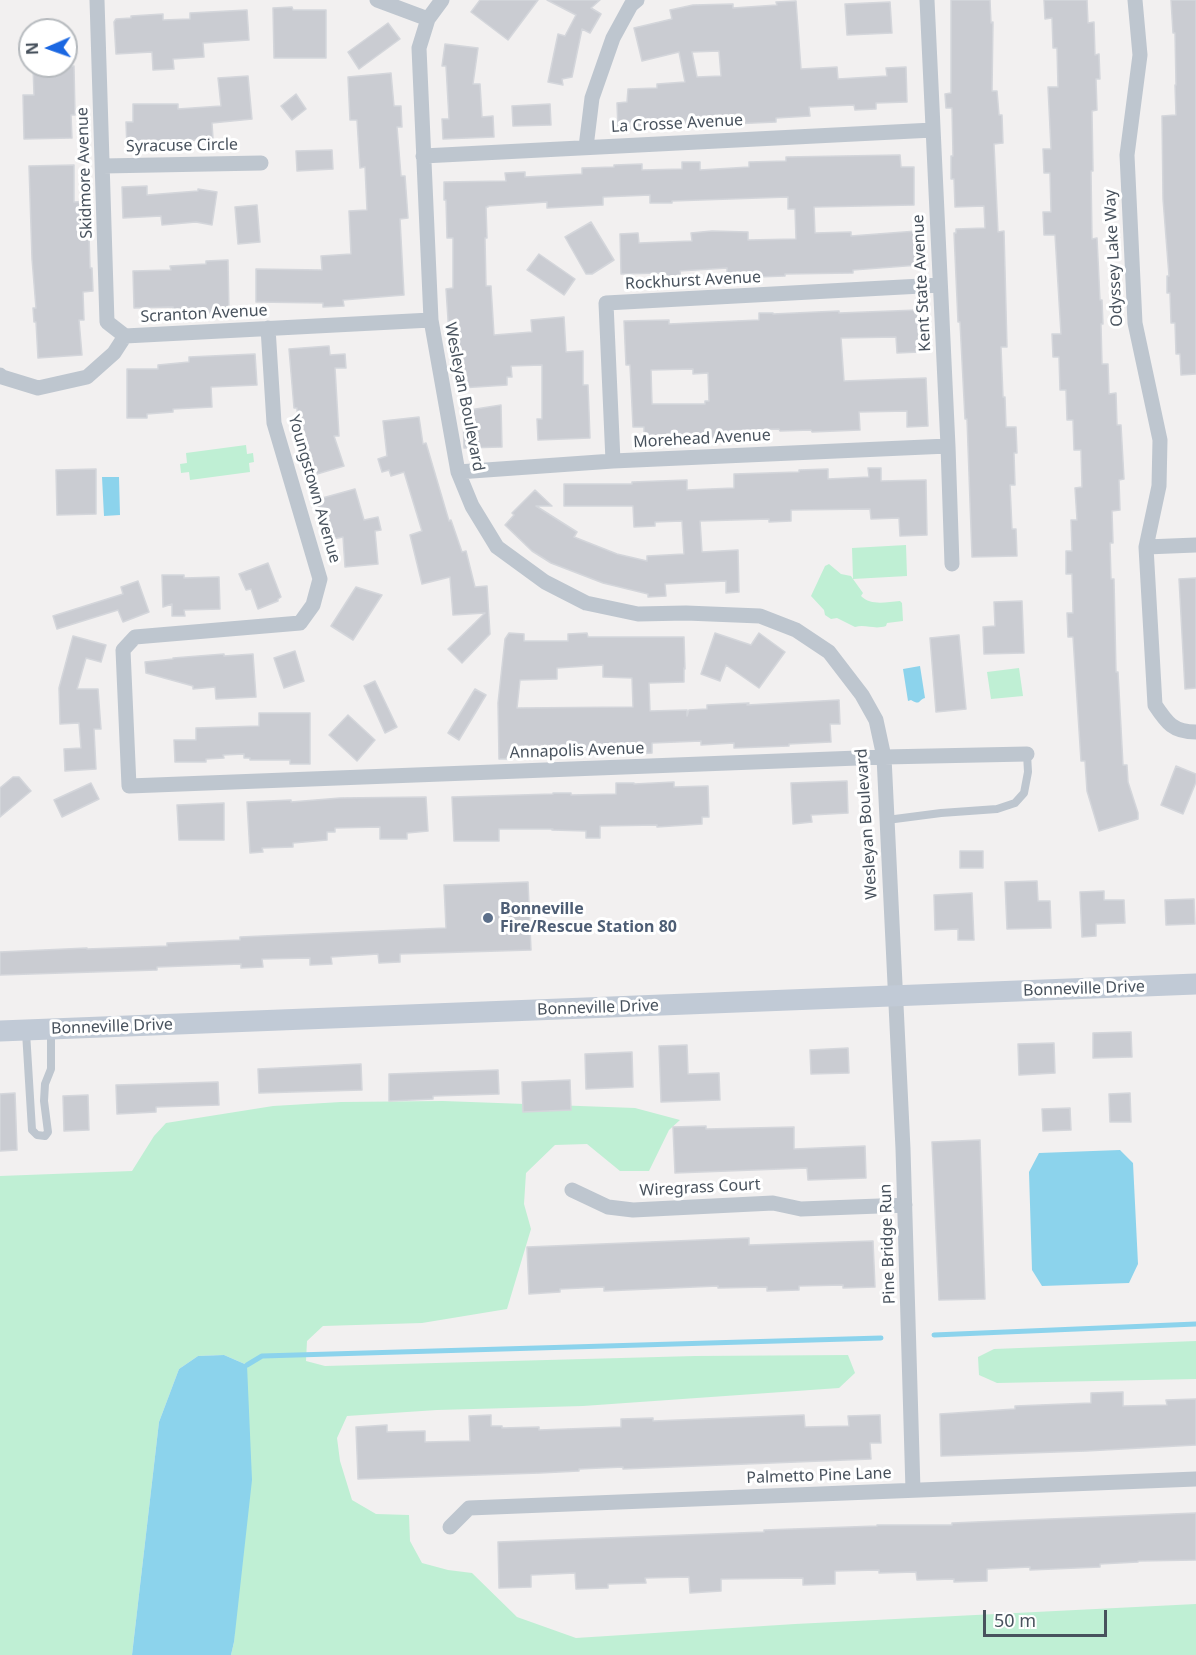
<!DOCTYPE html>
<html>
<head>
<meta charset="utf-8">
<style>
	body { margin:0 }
	#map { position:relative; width:1196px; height:1655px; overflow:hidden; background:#f2f0f0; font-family:"Noto Sans",sans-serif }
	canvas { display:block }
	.north { position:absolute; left:18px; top:18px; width:60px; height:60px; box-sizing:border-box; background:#fff; border:2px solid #b6babe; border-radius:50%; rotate:268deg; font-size:16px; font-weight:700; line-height:24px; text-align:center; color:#48525d }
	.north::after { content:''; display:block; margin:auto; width:21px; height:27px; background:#1a67e2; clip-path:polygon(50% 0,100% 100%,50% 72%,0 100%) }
	.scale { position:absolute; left:983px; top:1610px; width:124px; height:27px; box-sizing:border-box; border:3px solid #48525d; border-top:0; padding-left:8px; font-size:18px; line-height:21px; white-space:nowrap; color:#48525d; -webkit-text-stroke:4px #fff; paint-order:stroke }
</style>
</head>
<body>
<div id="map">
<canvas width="1196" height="1655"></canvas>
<div class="north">N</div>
<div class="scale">50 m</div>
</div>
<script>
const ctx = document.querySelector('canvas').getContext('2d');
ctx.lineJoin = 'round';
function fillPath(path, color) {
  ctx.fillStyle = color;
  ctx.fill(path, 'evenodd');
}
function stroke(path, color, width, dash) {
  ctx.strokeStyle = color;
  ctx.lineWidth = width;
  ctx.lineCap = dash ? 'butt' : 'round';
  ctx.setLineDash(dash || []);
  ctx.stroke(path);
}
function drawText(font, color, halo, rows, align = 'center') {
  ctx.font = font + ' "Noto Sans",sans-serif';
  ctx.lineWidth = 6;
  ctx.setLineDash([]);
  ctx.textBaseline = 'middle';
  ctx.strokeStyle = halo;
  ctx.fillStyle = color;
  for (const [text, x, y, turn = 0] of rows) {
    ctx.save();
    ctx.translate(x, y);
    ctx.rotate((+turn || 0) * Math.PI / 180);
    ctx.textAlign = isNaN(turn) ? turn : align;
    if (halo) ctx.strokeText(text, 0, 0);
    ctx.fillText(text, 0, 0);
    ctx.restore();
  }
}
const green = new Path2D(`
	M246,445L247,454L253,453L254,462L249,463L250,472L190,480L189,472L181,473L180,464L187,463L186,453Z
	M906,545L907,576L853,579L863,593L861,596C871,606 886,602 900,601L902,603L903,621L887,623L886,626C874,630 866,624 855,627L837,618L831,619L825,615L824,610L811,596L825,566L829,564L841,574L851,576L853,579L852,548Z
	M1019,668L1023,696L991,699L987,672Z
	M443,1101L635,1108L680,1120L669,1130L649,1171H620L587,1144L555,1145L526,1173L524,1204L531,1229L507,1309L422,1323L323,1326L307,1341L306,1361L325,1366L695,1356L848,1355L855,1373L839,1388L583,1406L437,1410L347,1416L337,1438L340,1461L352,1500L376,1514L409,1515L410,1541L422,1563L448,1570L472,1573L517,1617L576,1638L795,1624L1196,1604V1655H231L234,1642L247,1365L224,1355L198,1356L179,1369L159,1422L132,1655H0V1176L132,1171L154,1136L166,1123L273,1106L341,1102Z
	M1196,1341V1379L997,1383L979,1375L978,1357L994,1349Z`);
const water = new Path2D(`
	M102,477H119L120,515L104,516Z
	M920,666L925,698C918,700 921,706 911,700L908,701L903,669Z
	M1120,1150L1133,1163L1138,1264L1129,1283L1042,1286L1032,1270L1029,1172L1039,1153Z
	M224,1355L247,1365L252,1480L234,1642L231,1655H132L159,1422L179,1369L198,1356Z`);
const stream = new Path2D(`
	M934,1335L1196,1324
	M247,1365L262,1356L881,1338`);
const building = new Path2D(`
	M480,0H538L508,40L471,12Z
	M547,0H600L591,8L601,14L590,33L582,29L572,77L562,79L563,85L548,82L558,34L565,36L576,15Z
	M951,0H990L991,23L993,22L992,91H997L999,115H1002L1003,143L994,144L998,232L1004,231L1007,347H1001L1003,397H1005L1006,427H1016L1017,453H1014L1015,485H1010L1012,529H1016L1017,556L972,557L967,419H965L960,322H958L954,233H956V229L985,228L984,206L955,207L954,179H951V156H953L952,108H946L945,94L951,93Z
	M1044,0H1087L1088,23L1094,22L1095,55L1099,54L1100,79H1096L1097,110L1092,111L1093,171H1091L1092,239L1097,238L1100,300H1102L1103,324H1101L1102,364H1108L1109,394L1116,393L1117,425H1121L1124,479L1119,480L1120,510L1112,511L1113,543H1110L1111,579H1114L1116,672H1118L1123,765H1127L1128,782L1138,813V819L1099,831L1087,791L1085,761H1081L1073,637H1068L1067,613H1073L1072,574H1066V551H1072L1071,520H1077L1075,488L1082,487L1081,450H1074L1073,420H1067L1066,390H1060L1059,357H1053L1052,334H1061L1055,235H1044L1043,212H1051L1050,173H1044L1043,149H1051L1048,87H1058L1057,48H1053L1052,18L1045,19Z
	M1171,0H1196V374L1181,375L1180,354H1176L1175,323H1171L1170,293H1167V276H1169L1163,199L1162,116L1176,115L1175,85H1176L1175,33H1173Z
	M796,1L801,69L837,67L838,79L887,76L886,68L906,67L907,102L876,103V109L855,110L854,105L809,107L810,116L776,118V122L618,129L617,103L627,102L628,89L657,88V84L685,82L679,52L642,61L634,28L672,19L670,10L693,5L733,4V8L777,5L776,2ZM719,51L721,76L697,77L692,52Z
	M890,2L892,33L847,35L845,4Z
	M292,7L293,10H326V58H274L273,8Z
	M247,10L249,40L203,43L204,57L173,59L174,69L153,70L152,52L116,54L114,22L116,19L131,18V16L163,14V20L190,19V13Z
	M388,23L400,39L359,69L348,52Z
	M445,44L478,48L473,84H480L482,117L493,116L494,137L443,139L442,119H449L446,66H442Z
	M33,66H74L75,115H71L72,138L24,139L23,95H34Z
	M391,73L394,106H401L402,127H397L401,176H405L408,218L400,219L404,295L343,300L344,306L323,307V303L256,302V269L322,270L321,256L351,254L349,211L367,210L365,167L360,168L357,120H350L348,77Z
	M248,76L252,119L212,123L213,139L180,141L181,147L127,149L126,122H133V104H178V109L221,106L218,78Z
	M296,94L306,109L292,120L281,106Z
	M550,104L551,125L513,126L512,106Z
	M332,150L333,169L297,171L296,151Z
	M900,155L901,167H914V205L814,207L815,233L851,232V236L917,231L919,265L853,270V273L785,274V276L757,277V273H727V268L680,271L681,280L662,281V273L621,274L620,234L638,233L639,243L692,241L691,233L712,231L748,232V240L796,239L795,209H788V197L672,201V203H650V195L603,197V205L547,208V202L488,206V207H486L487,238H485L486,286H491L494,335L532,332L531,320L564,317L566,352L583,351V385H588L590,438L538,440L537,419H542V365L511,366L512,377H507V385L461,388L459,349L450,350L446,289L453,288V238H447L446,200H444V182L506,181L505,173L525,172V177L582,174V168L614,167V165L642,164V170L682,169V162H700V170L749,167V162L786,161V157Z
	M74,165V202L88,201L90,268H92L93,291L83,292L84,320H79L82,355L38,358L36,322H34L33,308H36L32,259L29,166Z
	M147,186V195L198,191V189L217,192L212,225L196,222L162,225L161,216L123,218L122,187Z
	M257,205L260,242L238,244L235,207Z
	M591,222L614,260L592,274H586L565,237Z
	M539,254L575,279L564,295L527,270Z
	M228,260L229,312L173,314V307L134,308L133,271L171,270L170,266L206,264V261Z
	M918,310L919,352L897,353L896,337L841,338L844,381L926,378L928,426L907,427V411L859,412L860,430L812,432L811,430L780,431L779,429L722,431L723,437L706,438V435L644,436V427H633L630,365H626L624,321L669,320V324L759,320V313H773V314L839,311V313ZM693,369V374L708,373L709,401H705V404H652L651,370Z
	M329,346L330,355L345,354L346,368H335L339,436H334L344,466L307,477L299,453L297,408H294L289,349Z
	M255,354L257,385L211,387L212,407L173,409V412L147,414V418H127V369H158V365L189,362V357Z
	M501,405L502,447L464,448L463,411Z
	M419,417L423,444L426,443L449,521L451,520L462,552L466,551L475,587L487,586L490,634L462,663L448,649L485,613L453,615L450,577L422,584L410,535L422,531L404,472L391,476L389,470L382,472L378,459L387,456L383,421Z
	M868,468H881V481L926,480L927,535L900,536L899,518L871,519L870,509L791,510V521L769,522V519L700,521L702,552L738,550L739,592L726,593V581L665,584L666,596L648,597V594L603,583L551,563L532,551L505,525L514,515L512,513L535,490L552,506H536L577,532L574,537L617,554L647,561V556L684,554L682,521L655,522V526L634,527L633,506H564V484H632V482L687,480V490L734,488V474L799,472V470L828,469V479L869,477Z
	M96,469V514L57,515L56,470Z
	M355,489L364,520L378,517L381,530L375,531L378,564L345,567L343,537L328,540L323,517H320L315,500Z
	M268,563L281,597L278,599V601L258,609L251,589L246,590L239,574Z
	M162,575H184V578L219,577L220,609L184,610L185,616H172V604L163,607Z
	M1196,578V688L1185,689L1179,579Z
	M138,581L149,612L123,622L118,610L57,629L53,616L123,594L121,587Z
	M356,587L382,595L353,640L331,626Z
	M1022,601L1024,653L984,654L983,627L995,626L994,602Z
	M509,633L524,634V641H568V634L587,633L588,637H684L685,669L684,668V682L649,683L650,711L687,710V716L689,710L707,709V705L749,703L747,705L839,700L840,724H830L831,742L789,744V746L734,748V743L701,745V741L652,743V753L636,754V752L571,754L570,745L512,746V759H499L498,703L505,639ZM603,665V677L632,678L633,707L517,708L520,680L557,679V668Z
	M715,633L751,645L759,633L785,652L759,688L726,665L720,681L701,674Z
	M959,635L966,709L936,712L930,638Z
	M73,636L106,645L101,662L86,658L77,689H98L101,729H94L96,769L65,771L64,749L81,748L79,723L60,724L59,688Z
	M295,651L304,681L284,688L274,658Z
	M224,654V656L253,654L256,697L216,699L215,687L193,689V686L146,673L145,662L173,659V658Z
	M375,681L397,727L385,733L364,686Z
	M475,689L486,695L459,740L448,733Z
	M259,713H310V764H290V760H250V758H244V754L223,755L224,758L206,759V762H175L174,740H196V728L259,726Z
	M348,715L375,740L357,761L329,735Z
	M1176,766L1196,774V782L1183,814L1161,805Z
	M13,777H19L31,791L0,817V788Z
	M847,781L848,813L811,815L812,822L793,824L791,783Z
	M674,782V787L708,786L709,817H702V824L657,827V825L600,826V838H586V831L552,830L553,829H499V841H454L452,797L553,794V793H571V795L616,794V783H634V784Z
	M91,783L99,799L62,817L54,800Z
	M426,797L428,831L407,833V839H380V827L335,828V832H327V840L293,843V847L262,848L263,852L250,853L247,802L291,800V802L340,798Z
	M224,803V840H179L177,805Z
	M960,851H983V868H960Z
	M1037,881L1038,901H1050L1051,928L1007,929L1005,882Z
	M528,882L531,950L400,954V962L379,963L378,954L331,957L332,964L310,965V958L262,959L263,967L241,968V964L157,967V970L0,975V952L87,948V949L167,946V943L240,940V937L446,928L444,885Z
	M1104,891V900H1124L1125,923L1096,924V936L1082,937L1080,892Z
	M972,893L974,940H958V929L935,930L934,895Z
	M1194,899L1195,924L1166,925L1165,900Z
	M1131,1032L1132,1057L1093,1058V1033Z
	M1054,1043L1055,1073L1019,1075L1018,1044Z
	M687,1045L688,1074L719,1073L720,1100L661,1102L659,1046Z
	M848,1048L849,1073L811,1074L810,1050Z
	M632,1052L633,1087L586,1089L585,1054Z
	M361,1064L362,1090L259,1093L258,1069Z
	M498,1070L499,1094L433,1096V1099L389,1101V1074Z
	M570,1080L571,1110L523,1112L522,1082Z
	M218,1082L219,1105L156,1107V1112L117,1114L116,1085Z
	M15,1093L17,1150L0,1151V1094Z
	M1130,1093L1131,1122H1110L1109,1094Z
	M88,1095L89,1130L64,1131L63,1096Z
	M1070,1108L1071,1130L1043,1131L1042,1109Z
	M706,1126V1129L794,1127V1149L865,1146L866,1178L808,1180L807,1168L675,1173L673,1127Z
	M980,1140L985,1299L939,1300L932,1142Z
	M749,1238V1245L873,1241L875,1287L843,1288V1285L799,1286V1290L767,1291V1287L718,1288V1286L604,1291V1287L560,1289V1292L529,1294L527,1247Z
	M1123,1392V1406L1167,1405L1166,1400L1196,1399V1445L1086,1451L941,1456L940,1414L1015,1409V1406L1091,1403V1393Z
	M491,1415V1426H502V1428L539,1427V1430L621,1427V1419L653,1418V1421L804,1415L805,1427L849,1426L848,1416L880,1415L881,1443H870L871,1459L623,1469V1467L579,1469V1471L540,1473L358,1479L356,1427L387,1425V1432L425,1431V1442L470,1441L469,1416Z
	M1196,1513V1560L1138,1561V1562L1100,1564V1567L1030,1570V1567L987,1569V1581L954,1582V1579L917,1580L916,1572L879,1573V1570L835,1571V1584L803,1585V1578L721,1579V1591L690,1593L689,1577L645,1578L646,1583L608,1584V1588L576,1589L575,1573L531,1575V1587L499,1588L498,1542L764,1532V1530L877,1526V1525H952V1523Z`);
const lane = new Path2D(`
	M887,820L941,813L997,809L1015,803L1024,793L1028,772L1027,754
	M26,1032L32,1130L37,1135L45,1136L48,1132L44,1101L45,1084L51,1069V1031`);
const street = new Path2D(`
	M97,0L107,322L125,336
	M377,0L428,19
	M442,0L428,19L419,48L431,320L458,472L472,506L497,547L545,582L586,603L638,614L686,613L760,616L796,630L829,652L862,695L876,720L884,757L903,1149L913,1490
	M927,0L948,446L952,564
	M1135,0L1140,55L1127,155L1135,323L1160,440L1159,486L1146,547L1155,705C1167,723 1173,732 1196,732
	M586,147L592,98L613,38L631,5L637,0
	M423,156L933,130
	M103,166L261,163
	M268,328L274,423L320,579L313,605L300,623L135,637L123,650L129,786L884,757L1027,754
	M125,336L431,320
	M0,375L2,377L38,388L87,377L114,353L125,336
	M613,461L606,303L940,285
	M458,472L613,461L948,446
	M1146,547L1196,545
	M572,1190L608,1207L633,1210L773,1203L801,1209L905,1205
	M450,1527L469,1508L1196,1479`);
const secondary = new Path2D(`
	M0,1031L1196,984`);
const markers = [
	[488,918,6,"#5c6f8a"]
];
const streetNames = [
	["La Crosse Avenue",677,124,-3],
	["Syracuse Circle",182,146,-1],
	["Skidmore Avenue",85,173,-92],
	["Odyssey Lake Way",1114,258,-93],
	["Rockhurst Avenue",693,281,-3],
	["Kent State Avenue",922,283,-93],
	["Scranton Avenue",204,314,-3],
	["Wesleyan Boulevard",464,397,79],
	["Morehead Avenue",702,439,-3],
	["Youngstown Avenue",314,489,74],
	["Annapolis Avenue",577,751,-2],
	["Wesleyan Boulevard",867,824,-94],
	["Bonneville Drive",1084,989,-2],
	["Bonneville Drive",598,1008,-2],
	["Bonneville Drive",112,1027,-2],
	["Wiregrass Court",700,1188,-3],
	["Pine Bridge Run",888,1244,-92],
	["Palmetto Pine Lane",819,1476,-2]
];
const serviceNames = [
	["Bonneville",500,909],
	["Fire/Rescue Station 80",500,927]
];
fillPath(green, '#bfefd4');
fillPath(water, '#8cd3ec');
stroke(stream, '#8cd3ec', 5);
fillPath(building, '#caccd2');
stroke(building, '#d4d6db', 1.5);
stroke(lane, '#bec6cf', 8);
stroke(street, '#bec6cf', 15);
stroke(secondary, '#c1cad6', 21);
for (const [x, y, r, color] of markers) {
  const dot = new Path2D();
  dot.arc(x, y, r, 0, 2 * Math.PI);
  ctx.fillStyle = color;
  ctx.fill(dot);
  stroke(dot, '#fff', 2);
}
drawText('16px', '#48525d', '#fff', streetNames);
drawText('bold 16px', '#4e5e75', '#fff', serviceNames, 'left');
</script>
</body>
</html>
